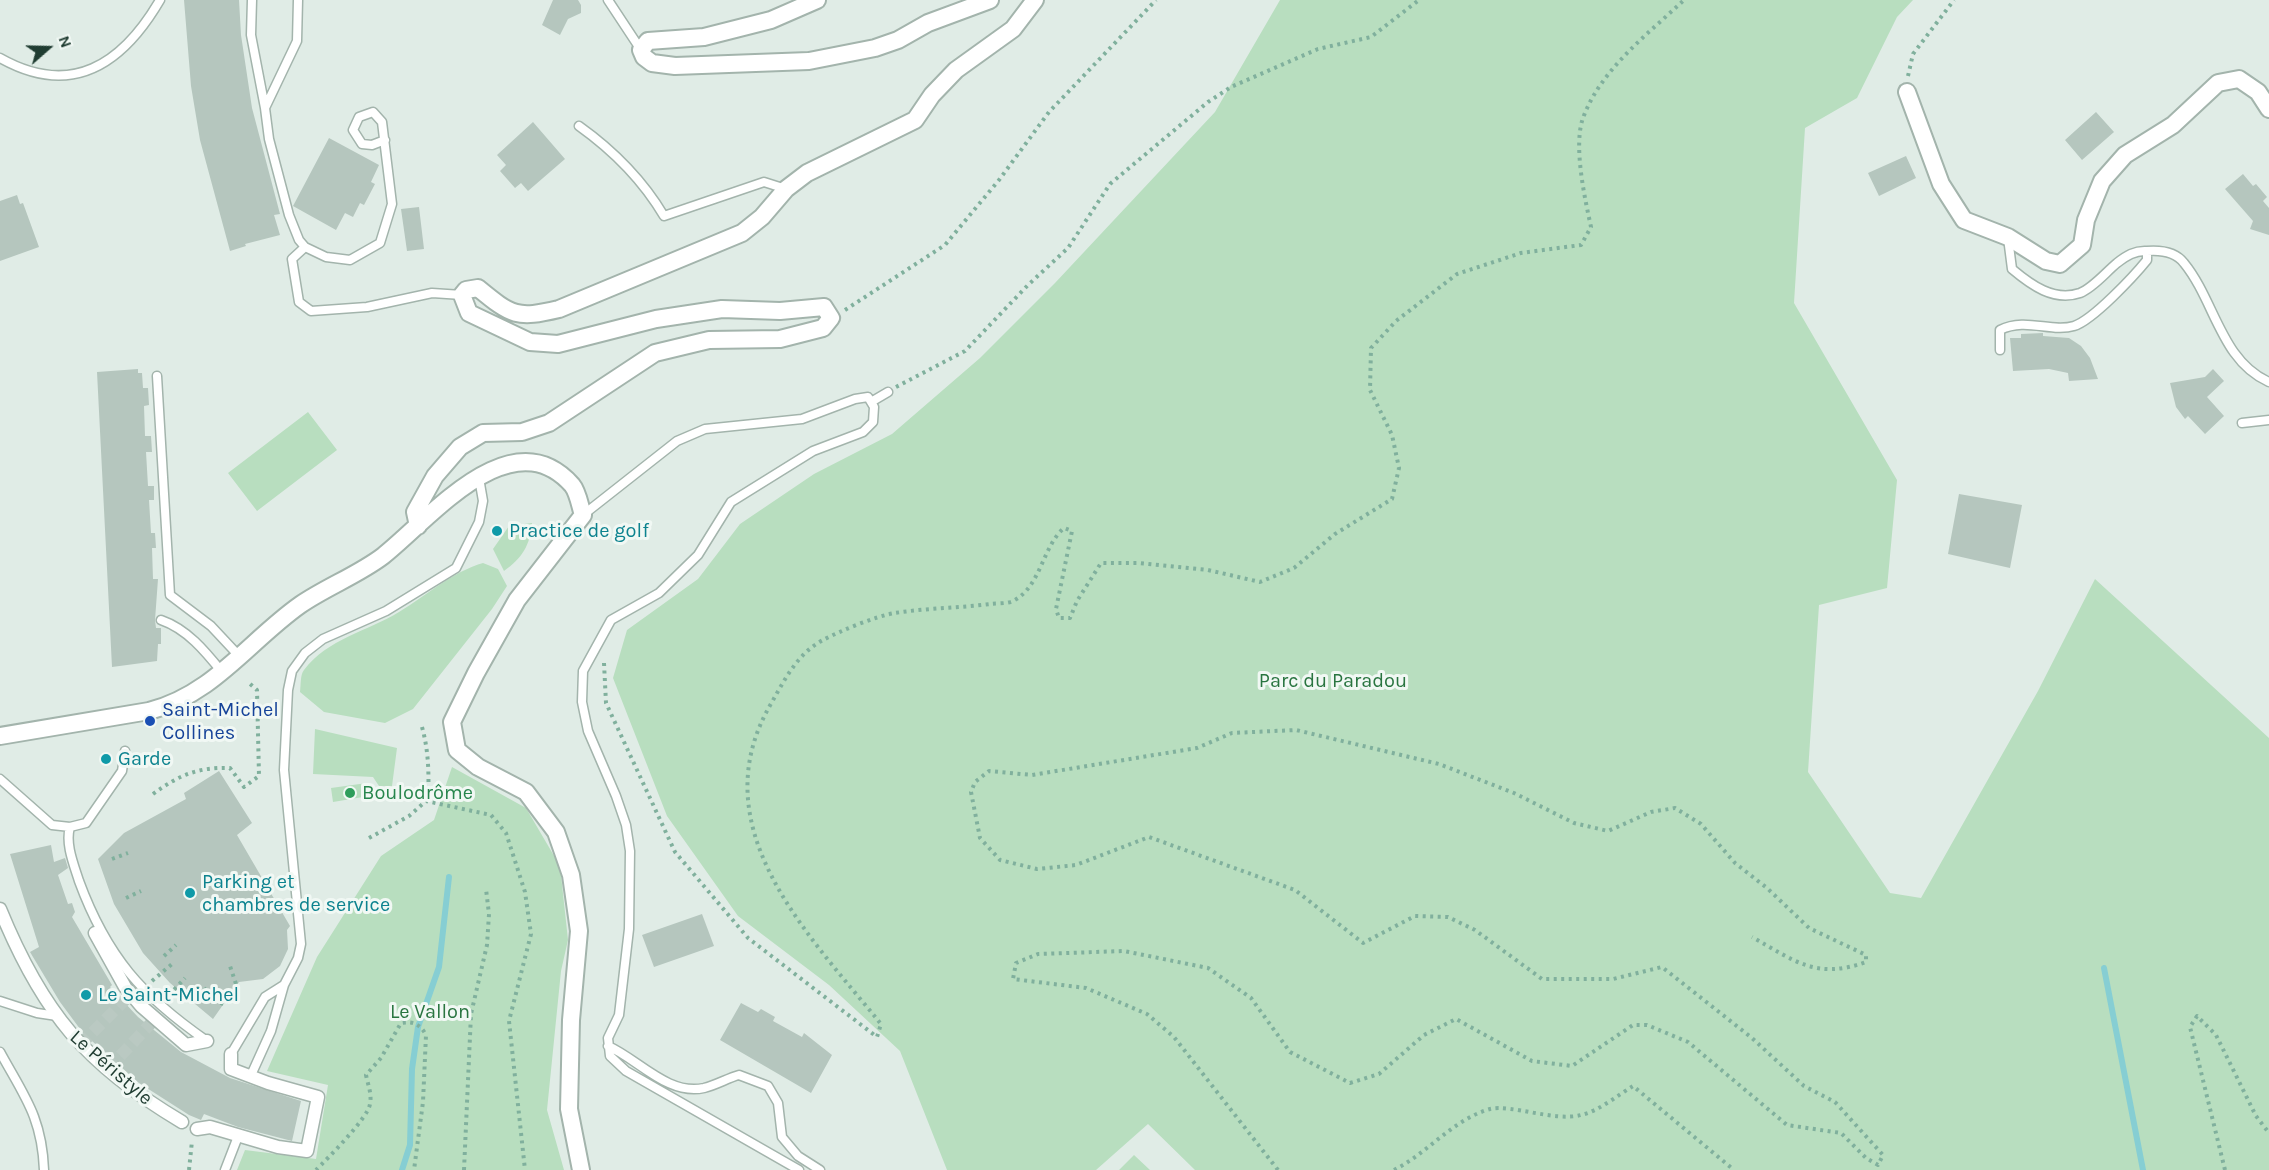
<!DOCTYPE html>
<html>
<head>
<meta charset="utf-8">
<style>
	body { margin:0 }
	#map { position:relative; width:2269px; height:1170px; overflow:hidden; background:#e0ece6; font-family:Karla,sans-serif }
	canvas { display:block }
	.north { position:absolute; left:18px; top:18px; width:60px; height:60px; -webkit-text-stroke:4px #f1f8f4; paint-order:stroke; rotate:70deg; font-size:16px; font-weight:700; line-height:24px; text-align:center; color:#203d32 }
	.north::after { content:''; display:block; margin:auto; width:21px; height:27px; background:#203d32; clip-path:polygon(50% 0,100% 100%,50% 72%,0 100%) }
</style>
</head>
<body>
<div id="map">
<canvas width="2269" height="1170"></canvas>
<div class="north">N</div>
</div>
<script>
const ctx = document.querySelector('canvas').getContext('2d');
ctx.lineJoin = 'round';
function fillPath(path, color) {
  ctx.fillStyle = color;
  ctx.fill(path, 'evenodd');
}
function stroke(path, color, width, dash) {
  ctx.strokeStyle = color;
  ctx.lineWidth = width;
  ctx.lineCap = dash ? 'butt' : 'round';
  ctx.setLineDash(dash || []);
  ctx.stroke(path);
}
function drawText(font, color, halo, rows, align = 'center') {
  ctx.font = font + ' Karla,sans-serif';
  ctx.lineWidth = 6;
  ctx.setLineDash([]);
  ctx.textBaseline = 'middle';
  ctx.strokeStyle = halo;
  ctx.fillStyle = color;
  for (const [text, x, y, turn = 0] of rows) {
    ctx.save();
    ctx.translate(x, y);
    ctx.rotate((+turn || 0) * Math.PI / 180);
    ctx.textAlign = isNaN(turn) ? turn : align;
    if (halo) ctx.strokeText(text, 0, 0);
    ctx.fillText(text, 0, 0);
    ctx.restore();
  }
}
const green = new Path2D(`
	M1280,0H1913L1897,17L1857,98L1805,128L1794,303L1897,480L1887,588L1819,605L1808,772L1890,893L1921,898L2038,691L2095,579L2269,738V1170H1195L1148,1124L1096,1170H947L900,1051L829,985L738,916L667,816L613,678L627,630L698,579L740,524L814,474L892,434L980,358L1055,283L1215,112Z
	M308,412L337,450L257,511L228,473Z
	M532,523C530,546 522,558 504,571L493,549L509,526Z
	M483,563L498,569L507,586L492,609L413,709L385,723L324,712L300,692C301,685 300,675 304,670C327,639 368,631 399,612C427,595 452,572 483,563Z
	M315,729L397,748L392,786H379L373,777L313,774Z
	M452,767L526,808L560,866L568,940L561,971L547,1110L564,1170H237L245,1150L316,1159L328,1085L267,1071L317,957L381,856L434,820Z
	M367,783L369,796L333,802L331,788Z
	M1134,1155L1150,1170H1119Z`);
const stream = new Path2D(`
	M2104,968L2143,1170
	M402,1170L410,1145L412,1069L418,1027L439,967L449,877`);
const building = new Path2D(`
	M184,0H239L241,35L252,108L280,214L274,215L280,235L245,244L246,246L230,251L200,140L191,86Z
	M553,0H578L581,5V13L568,19L560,35L542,25Z
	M2096,112L2114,132L2082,160L2065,140Z
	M533,122L565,159L528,191L521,183L515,188L500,171L506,165L497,155Z
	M329,138L379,165L371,182L375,184L364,205L360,203L353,217L345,213L336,230L293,206Z
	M1906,156L1916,178L1879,196L1868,173Z
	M2243,174L2253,186L2256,184L2267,197L2263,201L2269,208V235L2250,229L2253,221L2225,189Z
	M17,195L20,204L23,203L39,247L0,261V201Z
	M419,207L424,249L407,251L401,209Z
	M2043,333V336L2069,338L2081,346L2090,358L2098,379L2069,381L2068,373L2049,369L2013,371L2010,338H2021V334Z
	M138,369V373H142L143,388H148L149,405L144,406L145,436H151L152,452H146L148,486H154V500H149L151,533H155L156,548H152L153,579H158L155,620L156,628H161V644H158L157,661L112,667L97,372Z
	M2213,369L2224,381L2207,397L2224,416L2205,434L2188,416L2185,419L2176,407L2170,383L2205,377Z
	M1959,494L2022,505L2010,568L1948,554Z
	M219,771L252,823L237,835L290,926L287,930L288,949L280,966L263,979L239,982L213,1019L170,983L143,953L114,904L98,859L124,833L186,799L184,793Z
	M51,845L54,862L65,858L68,868L58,875L68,904L72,903L75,912L72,917L112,985L110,987L138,1017L181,1052L230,1078L301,1101L292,1141L238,1127L204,1114L201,1120L189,1115L139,1083L83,1033L60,1002L30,952L39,947L10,854Z
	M702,914L714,946L654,967L642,935Z
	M741,1003L758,1012L761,1009L775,1017L773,1021L802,1037L804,1033L832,1055L811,1093L720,1040Z`);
const pedestrianTunnel = new Path2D(`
	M80,1045L131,994
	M108,1069L155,1019`);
const path = new Path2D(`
	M1908,76L1913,54L1954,0
	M845,310L945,245L999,180L1049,112L1156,0
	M896,387L965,351L1028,285L1068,248L1110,184L1208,102L1231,87L1318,49L1371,37L1419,0
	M604,663L606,703L675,852L748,938L877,1037L881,1024C808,934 698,826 772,702C785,679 798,653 823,640C840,631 876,616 895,613C927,608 959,608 990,604C997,603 1007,604 1013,601C1041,587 1042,547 1064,528L1072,531L1056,609L1059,618H1070L1077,601L1101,563H1139L1208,570L1260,582L1294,568L1335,534L1392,499L1399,468L1392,435L1370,390L1371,348L1396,321L1457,274L1521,253L1581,245L1591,227C1585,199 1573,146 1583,118C1601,69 1647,35 1684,0
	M422,727C429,752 429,776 428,801
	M153,794C179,775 198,767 230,768L244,787L259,776L257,690L248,682
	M369,838L409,816L426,801L491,815L506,833L525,892L531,934L509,1021L525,1170
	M112,859L128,853
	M126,898L141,891
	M164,956L176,945
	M152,981L172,964
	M204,988L215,1000L225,1005L237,987L229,963
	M169,995L185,978
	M189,1170L192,1141
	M316,1170C328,1158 368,1118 370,1104C372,1094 368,1085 366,1075L381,1058L401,1023C413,1021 420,1024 426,1035L423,1102L414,1170
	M464,1170L471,1014L487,945L489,914L486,889
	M1278,1170L1174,1037L1147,1014L1086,988L1013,979L1016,963L1038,954L1124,951L1208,968L1251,998L1290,1052L1350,1083L1379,1074L1424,1035L1456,1019L1532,1061L1572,1066L1633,1025H1647L1688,1042L1787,1125L1841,1133L1866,1158L1878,1165L1883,1155L1835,1102L1804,1086L1752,1038L1662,967L1613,979H1542L1475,930L1448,917L1415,916L1363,943L1295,890L1149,837L1076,865L1037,869L1000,860L980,838L971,792L975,782L989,771L1032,775L1197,748L1232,733L1296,730L1439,764L1514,793L1574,823L1608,831L1651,812L1675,808L1701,824L1735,863L1767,888L1809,928L1866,955V962C1816,980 1795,961 1752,937
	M1394,1170C1428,1153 1452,1120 1490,1109C1510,1104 1556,1122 1581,1115C1599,1111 1618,1095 1633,1086L1734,1170
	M2225,1170L2190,1027L2197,1016L2216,1035L2256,1116L2269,1133`);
const service = new Path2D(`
	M252,0L251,35L265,108
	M298,0L297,41L265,108L269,139L289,215L299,240L305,247L326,257L350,260L380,243L392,204L382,122L373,112L359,117L353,130L362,144L372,145L385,140
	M608,0L641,50
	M0,58C71,98 122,65 160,0
	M579,126C614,151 642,179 664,216L764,182L786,189
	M305,247L292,259L299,302L311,311L367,307L432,293L462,295
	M2147,251C2160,250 2175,251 2184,263C2215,301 2221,361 2269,382
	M2000,350V330C2026,317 2051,333 2074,326C2093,320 2134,276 2147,260V251C2135,250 2126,256 2117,263C2106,272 2093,288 2080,293C2054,302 2031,285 2012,269L2008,238
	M157,376L170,595L211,626L241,658
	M871,402L888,392
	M2242,423L2269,420
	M583,515L677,441L705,429L802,419L855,399L868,397L874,407L873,422L863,432L813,451L731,502L698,555L659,593L611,620L583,671L582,702L588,731L616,796L626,825L630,851L629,929L619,1015L608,1038L610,1056L626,1071L799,1170
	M161,620C187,629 205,651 222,672
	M125,751L122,771L86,823L70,827C65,844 74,865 79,881C107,957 142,996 207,1041
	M0,779L52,825L70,827
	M0,1001L37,1013L57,1016
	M608,1046C638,1059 668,1096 704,1088C716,1085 728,1078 739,1075L768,1086L778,1103L782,1137L798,1156L820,1170
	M0,1052C24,1096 42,1117 44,1170
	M231,1054L265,997L284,985L298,958L301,944L284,770L288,690L292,671L305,653L323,639L386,611L456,568L479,522L483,501L479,478
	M252,1073L271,1031L284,985
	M225,1170L237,1139`);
const pedestrian = new Path2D(`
	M0,909C42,1012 86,1065 182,1122
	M95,933L125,987L141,1006L186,1045L207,1041
	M197,1129L210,1127L278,1147L307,1151L318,1097L268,1083L231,1069V1054`);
const minor = new Path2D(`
	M817,0L771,20L704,37L648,41L641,50L644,57L652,63L675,66L809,61L875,48L898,40L928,23L990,0
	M1907,92L1941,184L1964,220L2008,237L2046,261L2060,264L2082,245L2086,220L2102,181L2125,155L2173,125L2218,83L2239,79L2258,92L2269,109
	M418,526L415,512L435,476L460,447L483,433L522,432L549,423L655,353L709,340L780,339L823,328L831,318L824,307L780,311L722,309L656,319L558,344L530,342L469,313L462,295L466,290L478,288C512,316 517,319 559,309L742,233L762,217L786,189L807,173L915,120L932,95L956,70L1013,29L1035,0
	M0,736L149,711C213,695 249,641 300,605C326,587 358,575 383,556C430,519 511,417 572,485C578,492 580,506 583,515L517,600L476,673L452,722L457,750L478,767L526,792L556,832L571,875L579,931L571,1020L569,1109L581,1170`);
const markers = [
	[497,531,6,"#0f9aa8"],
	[150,721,6,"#1a4fb4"],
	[106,759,6,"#0f9aa8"],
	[350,793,6,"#2e9e5b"],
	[190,893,6,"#0f9aa8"],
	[86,995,6,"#0f9aa8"]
];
const cultureNames = [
	["Practice de golf",509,531],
	["Garde",118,759],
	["Parking et",202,882],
	["chambres de service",202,905],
	["Le Saint-Michel",98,995]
];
const parkNames = [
	["Parc du Paradou",1333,681],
	["Le Vallon",430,1012]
];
const transitNames = [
	["Saint-Michel",162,710],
	["Collines",162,733]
];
const leisureNames = [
	["Boulodrôme",362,793]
];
const streetNames = [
	["Le Péristyle",111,1068,41]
];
fillPath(green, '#b8debf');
stroke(stream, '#86ced3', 6);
fillPath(building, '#b5c6be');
stroke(pedestrianTunnel, '#bac9c2', 12, [12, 6]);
stroke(service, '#a3b4ac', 11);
stroke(pedestrian, '#a3b4ac', 15);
stroke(minor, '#a3b4ac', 20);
stroke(path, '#80b09d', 4, [3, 4.5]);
stroke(service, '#fff', 8);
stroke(pedestrian, '#fff', 12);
stroke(minor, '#fff', 16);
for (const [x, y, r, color] of markers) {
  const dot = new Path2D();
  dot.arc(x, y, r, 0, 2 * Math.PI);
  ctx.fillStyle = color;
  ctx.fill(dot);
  stroke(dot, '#f1f8f4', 2);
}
drawText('20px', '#0d838f', '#f1f8f4', cultureNames, 'left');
drawText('20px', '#297540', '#f1f8f4', parkNames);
drawText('20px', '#164399', '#f1f8f4', transitNames, 'left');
drawText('20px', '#27864d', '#f1f8f4', leisureNames, 'left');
drawText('20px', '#203d32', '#f1f8f4', streetNames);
</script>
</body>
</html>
